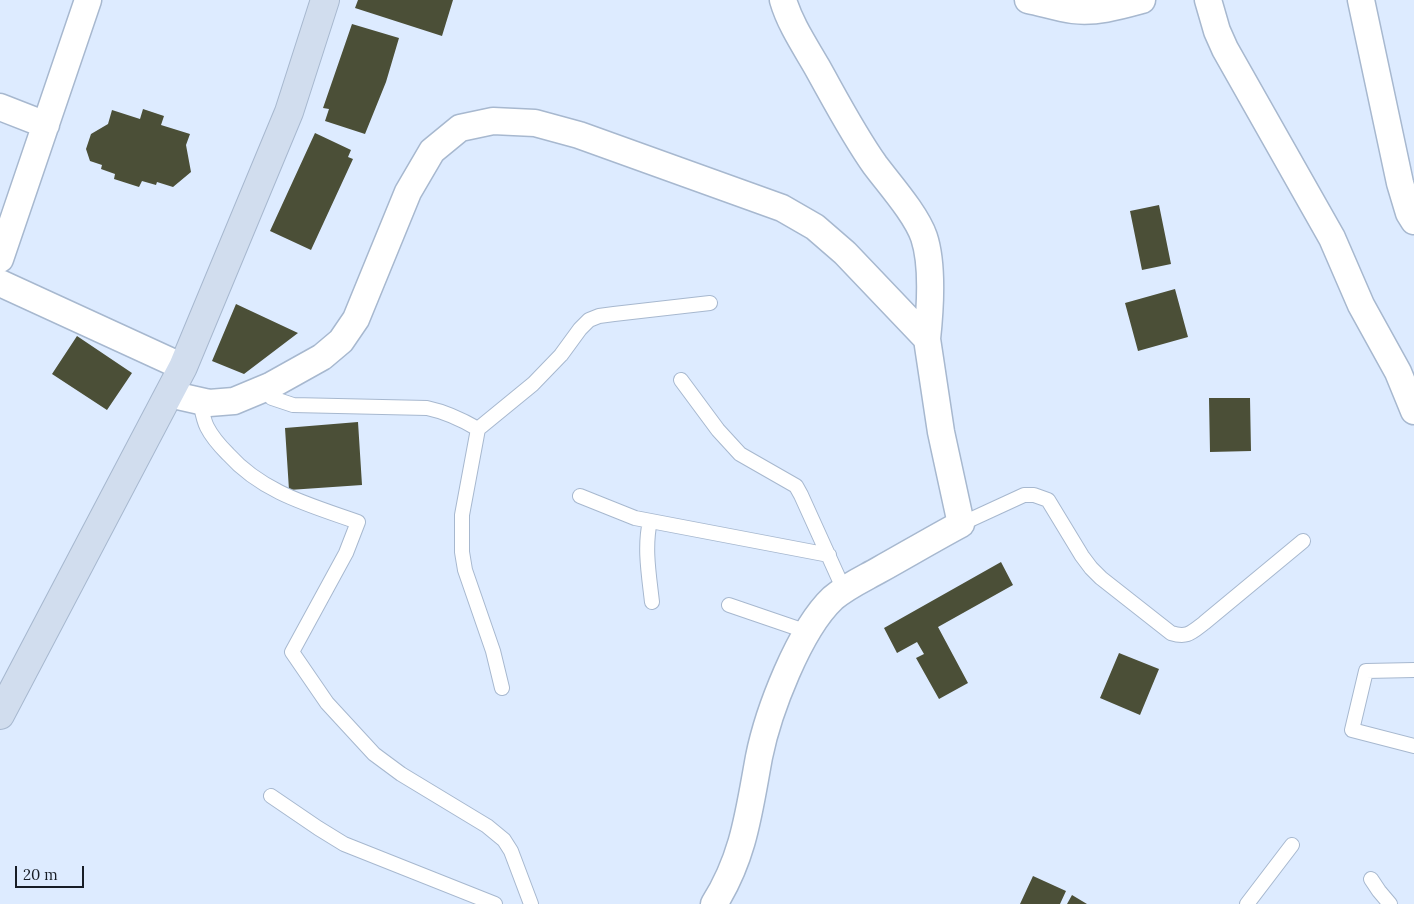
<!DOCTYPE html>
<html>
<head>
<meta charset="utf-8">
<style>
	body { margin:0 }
	#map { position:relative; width:1414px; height:904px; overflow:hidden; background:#ddebff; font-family:Lora,serif }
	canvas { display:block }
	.scale { position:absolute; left:15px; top:866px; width:69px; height:22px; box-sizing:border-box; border:2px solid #171d26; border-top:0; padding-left:6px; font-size:15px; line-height:18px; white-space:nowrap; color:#171d26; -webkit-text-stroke:4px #ddebff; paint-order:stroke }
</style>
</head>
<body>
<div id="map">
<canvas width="1414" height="904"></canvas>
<div class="scale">20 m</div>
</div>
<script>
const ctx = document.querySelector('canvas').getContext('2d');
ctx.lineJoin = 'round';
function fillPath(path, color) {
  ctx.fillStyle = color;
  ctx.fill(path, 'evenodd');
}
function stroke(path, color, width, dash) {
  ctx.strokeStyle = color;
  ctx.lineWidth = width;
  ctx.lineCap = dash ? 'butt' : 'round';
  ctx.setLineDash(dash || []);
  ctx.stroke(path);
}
const building = new Path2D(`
	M358,0H453L442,36L355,8Z
	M352,24L399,38L386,82L365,134L325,121L329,109L323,108Z
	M143,109L164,116L161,125L190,134L186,145L191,172L173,187L157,182L156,185L142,181L139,187L114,179L115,174L101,169L102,165L90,161L86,149L91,134L108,124L112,110L140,119Z
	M315,133L351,150L348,157L353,159L311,250L270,231Z
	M1159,205L1171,264L1142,270L1130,211Z
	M1175,289L1188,337L1138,351L1125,303Z
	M236,304L298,333L244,374L212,361Z
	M77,336L132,373L107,410L52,374Z
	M1209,398H1250L1251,451L1210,452Z
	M358,422L362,485L289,490L285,428Z
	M1001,562L1013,585L938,627L968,683L939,699L916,658L924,654L917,642L897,653L884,628Z
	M1119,653L1159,669L1140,715L1100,698Z
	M1033,876L1066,891L1060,904H1020Z
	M1072,895L1087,904H1067Z`);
const service = new Path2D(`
	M681,380L718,430L740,454L796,486L801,495L844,590
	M270,386L272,398L293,405L427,408C446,412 461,419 478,429
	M200,401C202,410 203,419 207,427C212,437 220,446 228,454C263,493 310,505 358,522L346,553L292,652L327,703L374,754L401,774L487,826L504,840L511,851L531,904
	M580,496L635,518L829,555
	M650,521C644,548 649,575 652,602
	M961,524L1024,495H1034L1048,500L1082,556L1091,568L1101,578L1171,633C1187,638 1191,633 1204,623L1303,541
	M729,605L808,632
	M1414,670L1366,671L1352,730L1414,746
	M502,688L493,651L465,570L462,552V515L478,429L533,384L561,355L580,329L589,320L599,316L614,314L710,303
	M271,796L318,828L344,844L495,904
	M1371,879L1379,891L1390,904
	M1247,904L1292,845`);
const minor = new Path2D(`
	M783,0C790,24 805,46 817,67C836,101 853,134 875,165C890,185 916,214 924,237C933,264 930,311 927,339
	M1028,0C1043,3 1058,8 1073,10C1096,13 1120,6 1142,0
	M1208,0L1217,31L1225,49L1332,238L1361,305L1398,372L1414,411
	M1361,0L1400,183L1409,213L1414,221
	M0,107L46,125
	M0,259L88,0
	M0,283L183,367
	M169,394L209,403L234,401L270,386L322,357L341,341L356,319L408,192L432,151L460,128L493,121L535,123L579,135L782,208L815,227L845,253L927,339L941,432L961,524C933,539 906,555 879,570C863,579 847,586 833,598C799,630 768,712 759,757C749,811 744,857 714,904`);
const secondary = new Path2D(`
	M0,715L183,367L289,112L325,0`);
fillPath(building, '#4b4f37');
stroke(service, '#a7b8cf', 16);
stroke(minor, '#a7b8cf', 29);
stroke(secondary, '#a7b8cf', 30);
stroke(service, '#fff', 14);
stroke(minor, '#fff', 26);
stroke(secondary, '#d1ddee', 28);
</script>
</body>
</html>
